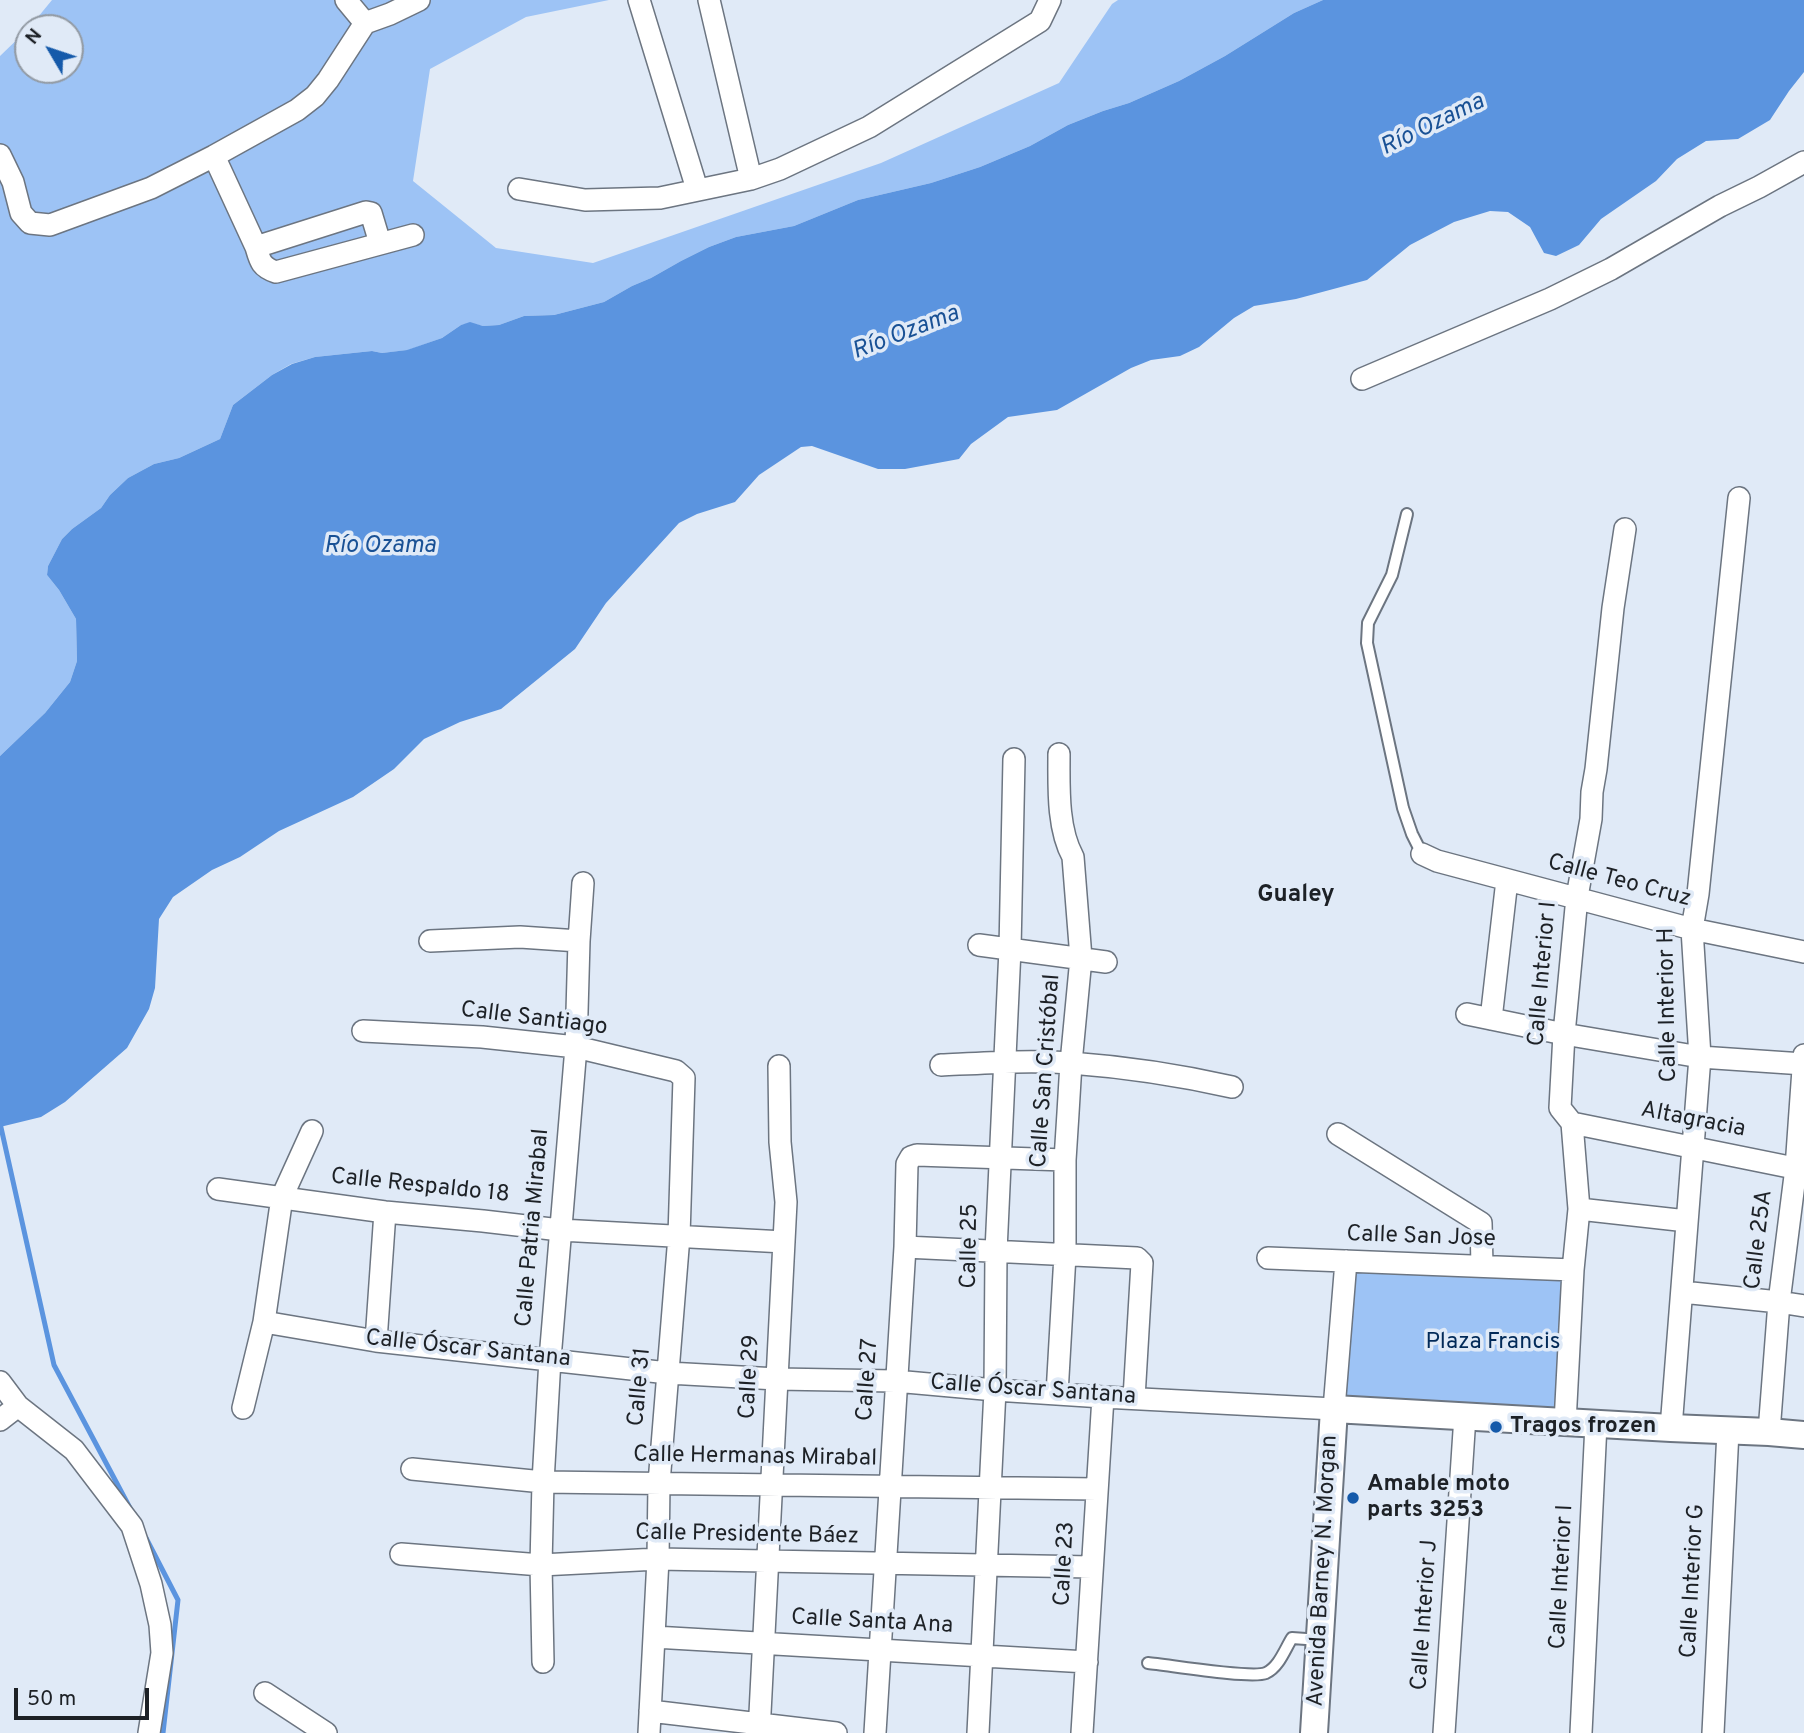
<!DOCTYPE html>
<html>
<head>
<meta charset="utf-8">
<style>
	body { margin:0 }
	#map { position:relative; width:1804px; height:1733px; overflow:hidden; background:#e0eaf7; font-family:Overpass,sans-serif }
	canvas { display:block }
	.north { position:absolute; left:14px; top:14px; width:70px; height:70px; box-sizing:border-box; background:#e0eaf7; border:2px solid #929aa3; border-radius:50%; rotate:309deg; font-size:19px; font-weight:700; line-height:28px; text-align:center; color:#1d2126 }
	.north::after { content:''; display:block; margin:auto; width:24px; height:32px; background:#155aaa; clip-path:polygon(50% 0,100% 100%,50% 72%,0 100%) }
	.scale { position:absolute; left:14px; top:1688px; width:135px; height:32px; box-sizing:border-box; border:4px solid #1d2126; border-top:0; padding-left:9px; font-size:21px; line-height:24px; white-space:nowrap; color:#1d2126; -webkit-text-stroke:5px #e0eaf7; paint-order:stroke }
</style>
</head>
<body>
<div id="map">
<canvas width="1804" height="1733"></canvas>
<div class="north">N</div>
<div class="scale">50 m</div>
</div>
<script>
const ctx = document.querySelector('canvas').getContext('2d');
ctx.lineJoin = 'round';
function fillPath(path, color) {
  ctx.fillStyle = color;
  ctx.fill(path, 'evenodd');
}
function stroke(path, color, width, dash) {
  ctx.strokeStyle = color;
  ctx.lineWidth = width;
  ctx.lineCap = dash ? 'butt' : 'round';
  ctx.setLineDash(dash || []);
  ctx.stroke(path);
}
function drawText(font, color, halo, rows, align = 'center') {
  ctx.font = font + ' Overpass,sans-serif';
  ctx.lineWidth = 7;
  ctx.setLineDash([]);
  ctx.textBaseline = 'middle';
  ctx.strokeStyle = halo;
  ctx.fillStyle = color;
  for (const [text, x, y, turn = 0] of rows) {
    ctx.save();
    ctx.translate(x, y);
    ctx.rotate((+turn || 0) * Math.PI / 180);
    ctx.textAlign = isNaN(turn) ? turn : align;
    if (halo) ctx.strokeText(text, 0, 0);
    ctx.fillText(text, 0, 0);
    ctx.restore();
  }
}
const green = new Path2D(`
	M52,0H609L526,17L430,69L413,181L496,248L593,263L881,163L1059,83L1112,4L1118,0H1323L1294,13L1225,56L1179,81L1129,103L1103,111L1068,125L1030,146L980,167L931,183L858,200L794,226L736,237L709,247L681,261L651,278L632,286L604,302L554,315L524,316L499,325L483,326L470,323L461,325L442,338L408,350L382,353L372,351L315,357L291,364L272,375L233,405L220,439L179,458L154,464L128,478L110,495L101,508L72,529L62,539L48,566L47,575L59,590L76,619L77,661L70,682L45,713L0,756V56L28,29V70H70V28H29Z
	M1351,1268L1566,1276L1558,1416L1341,1403Z`);
const water = new Path2D(`
	M1323,0H1804V72L1789,91L1770,120L1738,139L1706,141L1677,159L1656,181L1601,219L1579,245L1556,256L1544,253L1530,227L1508,212L1490,211L1454,222L1410,245L1367,280L1296,299L1254,306L1234,318L1199,347L1180,356L1151,360L1131,368L1057,410L1008,417L971,444L959,459L905,469H878L812,446L801,447L759,475L735,502L697,514L679,523L606,603L575,649L501,709L460,722L424,739L394,769L353,797L279,831L240,857L212,870L173,897L159,919L155,988L149,1009L127,1048L65,1102L41,1117L0,1127V756L45,713L70,682L77,661L76,619L59,590L47,575L48,566L62,539L72,529L101,508L110,495L128,478L154,464L179,458L220,439L233,405L272,375L292,364L315,357L372,351L382,353L407,350L442,338L461,325L470,322L483,326L499,325L524,316L554,315L604,302L632,286L651,278L681,261L709,247L736,237L794,226L858,200L931,183L980,167L1030,146L1068,125L1103,111L1129,103L1179,81L1225,56L1294,13Z`);
const stream = new Path2D(`
	M0,1123L54,1365L130,1508
	M146,1538L178,1600L163,1733`);
const service = new Path2D(`
	M1407,514L1392,575L1368,623L1367,643L1403,808L1412,834L1422,854
	M1148,1663C1169,1665 1251,1679 1266,1673C1279,1667 1285,1649 1292,1638L1320,1640`);
const minor = new Path2D(`
	M346,0L365,23L390,14L419,0
	M639,0L697,189
	M709,0L751,179
	M0,155L13,182L21,213L30,223L50,225L151,188L214,156L297,110L315,96L328,80L365,23
	M214,156L256,247C260,261 261,267 276,272L413,235
	M519,189L585,200L660,198L751,179L780,169L869,127L1040,21L1050,0
	M256,247L366,212L371,213L380,243
	M1362,379L1550,299L1611,269L1720,206L1759,187L1804,162
	M1422,854L1437,861L1692,929L1804,952
	M430,941L520,937L579,941
	M979,945L1106,962
	M1467,1014L1564,1034L1700,1057L1804,1064
	M1491,1019L1507,880
	M363,1031L482,1037L576,1047L676,1071L684,1078L679,1236L659,1483L658,1559L649,1733
	M941,1065C984,1063 1028,1060 1071,1063C1125,1067 1179,1075 1232,1087
	M1572,1123L1804,1170
	M1338,1134L1481,1223L1482,1266
	M218,1189L385,1212L483,1221L560,1230L784,1242
	M1579,1209L1687,1221
	M905,1247L1137,1258L1142,1263L1134,1398
	M1268,1258L1573,1270
	M1682,1292L1779,1302L1804,1306
	M264,1322L376,1341L668,1373L777,1379L895,1381L995,1390L1103,1397L1334,1409L1346,1261
	M376,1341L385,1212
	M0,1382L18,1406L74,1450L132,1526L151,1584L160,1625L162,1653L149,1733
	M1057,1394L1065,1255V1160L1068,1113L1071,1063L1081,958L1073,857C1057,828 1059,786 1059,754
	M243,1408L264,1322L282,1197L312,1131
	M0,1420L18,1406
	M1565,1423L1573,1270L1579,1209L1572,1123L1560,1108L1564,1034L1577,897L1591,819L1592,792L1596,769L1613,608L1625,529
	M1671,1428L1700,1057L1692,929L1698,894L1739,498
	M1769,1432L1779,1302L1796,1168L1804,1055
	M412,1469L543,1482L1097,1489
	M401,1554L541,1565L658,1559L1092,1567
	M654,1637L1087,1662
	M543,1662L541,1565L543,1482L550,1359L576,1047L579,941L583,883
	M265,1693L326,1733
	M650,1711L836,1733
	M759,1733L786,1202L780,1142L779,1066
	M875,1733L905,1247L907,1164L911,1157L917,1155L1065,1160
	M978,1733L995,1390L996,1251L1010,949L1014,759
	M1082,1733L1103,1397
	M1444,1733L1465,1416
	M1581,1733L1596,1424
	M1713,1733L1728,1431`);
const tertiary = new Path2D(`
	M1314,1733L1334,1409L1671,1428L1769,1432L1804,1435`);
const markers = [
	[1496,1427,7,"#155aaa"],
	[1353,1498,7,"#155aaa"]
];
const streetNames = [
	["Calle Teo Cruz",1619,882,15],
	["Calle Interior I",1544,974,-85],
	["Calle Interior H",1669,1005,-91],
	["Calle Santiago",534,1020,7],
	["Calle San Cristóbal",1047,1071,-86],
	["Altagracia",1693,1121,11],
	["Calle Respaldo 18",420,1187,6],
	["Calle Patria Mirabal",534,1228,-85],
	["Calle San Jose",1421,1238,2],
	["Calle 25A",1760,1240,-83],
	["Calle 25",971,1246,-89],
	["Calle Óscar Santana",468,1350,6],
	["Calle 29",751,1377,-87],
	["Calle 27",869,1380,-86],
	["Calle 31",641,1387,-85],
	["Calle Óscar Santana",1033,1391,4],
	["Calle Hermanas Mirabal",755,1458,1],
	["Calle Presidente Báez",747,1536,1],
	["Calle 23",1066,1564,-87],
	["Avenida Barney N. Morgan",1324,1571,-87],
	["Calle Interior I",1563,1577,-87],
	["Calle Interior G",1694,1581,-87],
	["Calle Interior J",1426,1615,-86],
	["Calle Santa Ana",872,1623,3]
];
const parkNames = [
	["Plaza Francis",1493,1343]
];
const poiNames = [
	["Tragos frozen",1510,1427],
	["Amable moto",1367,1485],
	["parts 3253",1367,1511]
];
const waterNames = [
	["Río Ozama",1433,126,-26],
	["Río Ozama",906,334,-21],
	["Río Ozama",380,547]
];
const neighbourhoodNames = [
	["Gualey",1296,896]
];
fillPath(green, '#9dc3f5');
fillPath(water, '#5b94df');
stroke(stream, '#5b94df', 5);
stroke(service, '#6c7581', 14);
stroke(minor, '#6c7581', 24);
stroke(tertiary, '#6c7581', 30);
stroke(service, '#fff', 10);
stroke(minor, '#fff', 21);
stroke(tertiary, '#fff', 26);
for (const [x, y, r, color] of markers) {
  const dot = new Path2D();
  dot.arc(x, y, r, 0, 2 * Math.PI);
  ctx.fillStyle = color;
  ctx.fill(dot);
  stroke(dot, '#e0eaf7', 2.5);
}
drawText('23px', '#1d2126', '#e0eaf7', streetNames);
drawText('23px', '#022a58', '#e0eaf7', parkNames);
drawText('bold 23px', '#1d2126', '#e0eaf7', poiNames, 'left');
drawText('italic 24px', '#195195', '#e0eaf7', waterNames);
drawText('bold 24px', '#1d2126', '#e0eaf7', neighbourhoodNames);
</script>
</body>
</html>
